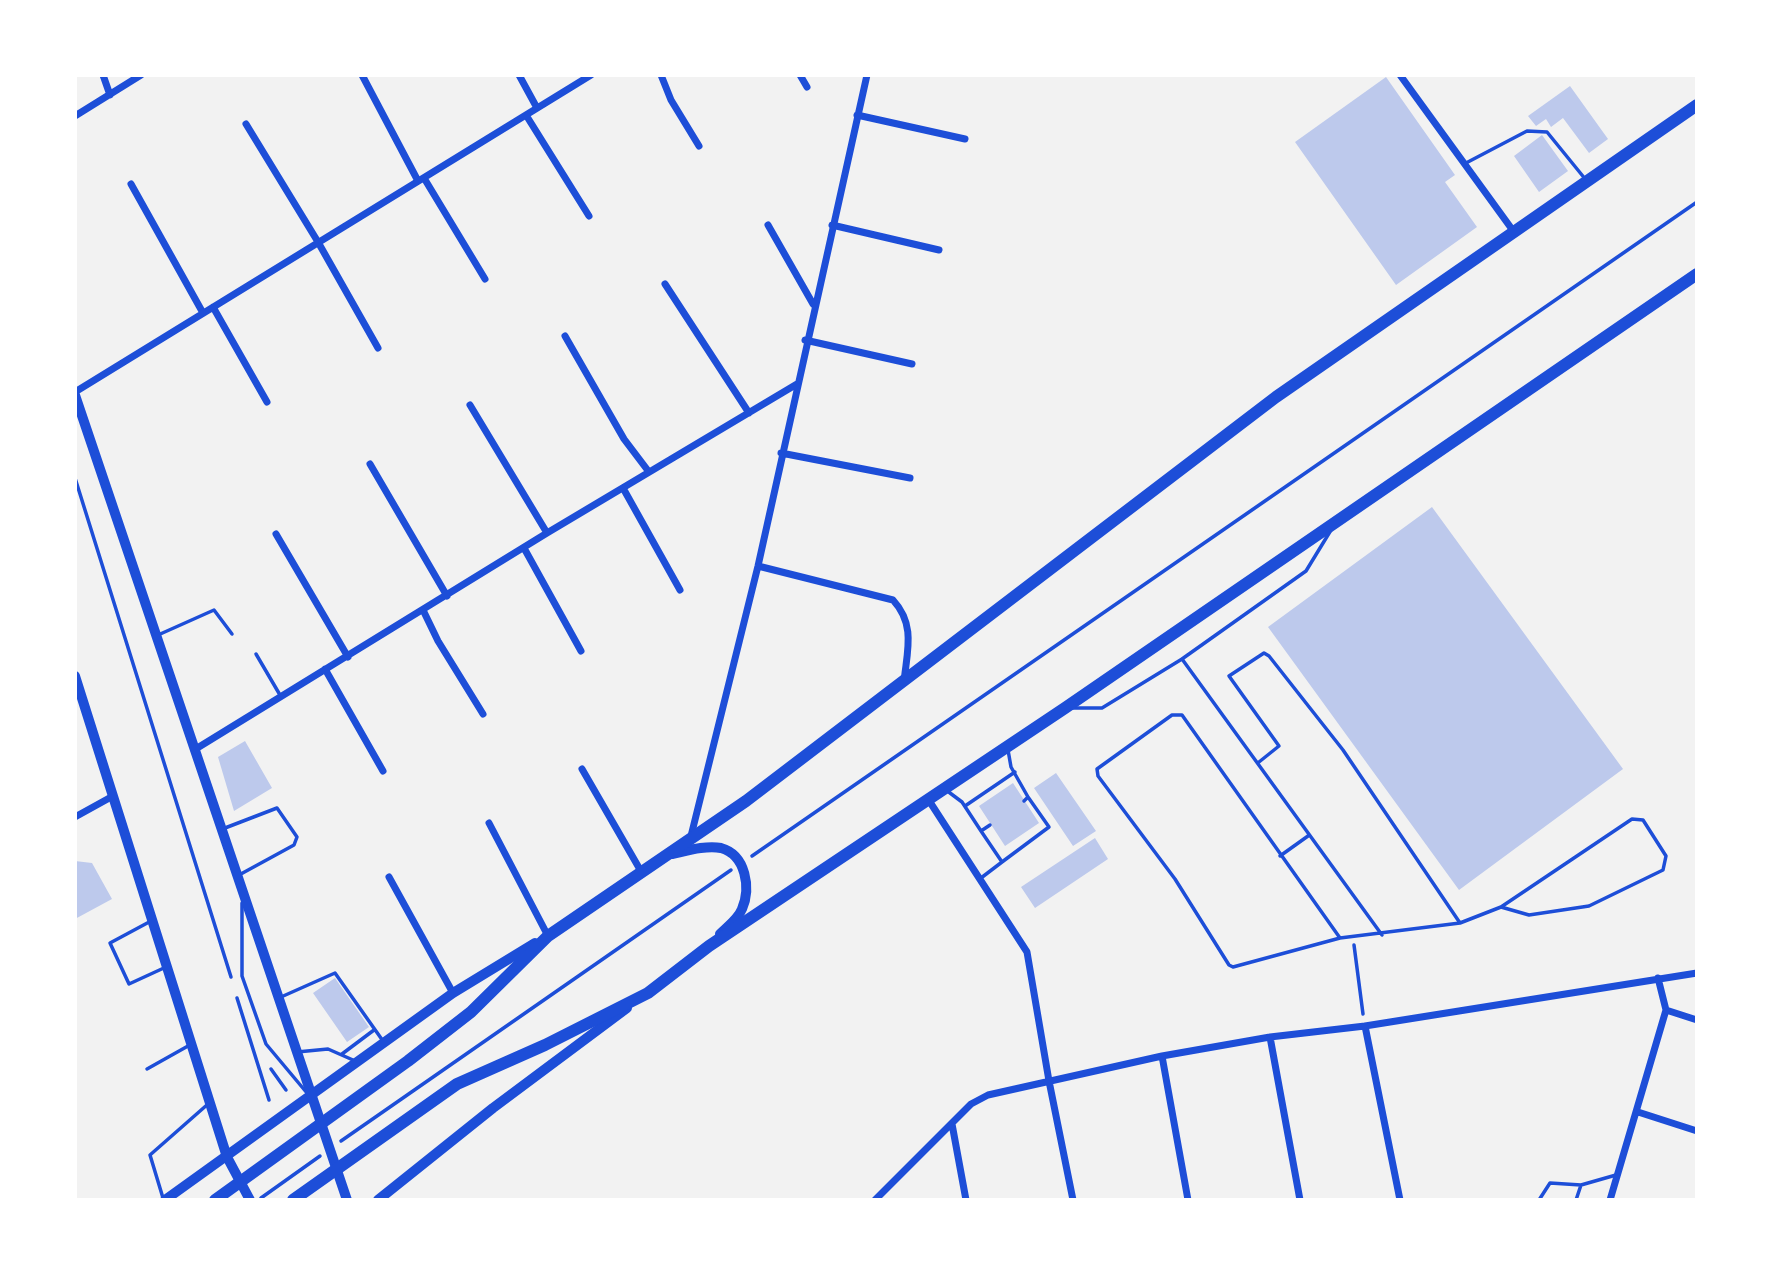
<!DOCTYPE html>
<html>
<head>
<meta charset="utf-8">
<style>
	body { margin:0 }
	#map { position:relative; width:1772px; height:1275px; overflow:hidden; background:#f2f2f2; font-family:Arial,sans-serif }
	canvas { display:block }
	.frame { position:absolute; inset:0; border:77px solid #fff; pointer-events:none }
</style>
</head>
<body>
<div id="map">
<canvas width="1772" height="1275"></canvas>
<div class="frame"></div>
</div>
<script>
const ctx = document.querySelector('canvas').getContext('2d');
ctx.lineJoin = 'round';
function fillPath(path, color) {
  ctx.fillStyle = color;
  ctx.fill(path, 'evenodd');
}
function stroke(path, color, width, dash) {
  ctx.strokeStyle = color;
  ctx.lineWidth = width;
  ctx.lineCap = dash ? 'butt' : 'round';
  ctx.setLineDash(dash || []);
  ctx.stroke(path);
}
const building = new Path2D(`
	M1386,77L1455,175L1445,182L1477,227L1396,285L1295,142Z
	M1570,86L1608,139L1589,153L1563,118L1551,127L1546,119L1536,126L1528,116Z
	M1542,135L1568,171L1539,192L1514,156Z
	M1432,507L1623,769L1459,890L1268,627Z
	M245,741L272,788L234,811L218,757Z
	M1056,773L1096,831L1073,846L1034,788Z
	M1013,783L1039,823L1005,846L979,806Z
	M1095,838L1108,859L1035,908L1021,887Z
	M75,861L92,863L112,899L75,919Z
	M335,978L369,1027L347,1042L313,993Z`);
const path = new Path2D(`
	M75,478L231,977
	M752,856L1697,202
	M1354,945L1363,1014
	M237,998L269,1100
	M271,1069L286,1090
	M341,1141L731,870
	M261,1198L320,1156`);
const service = new Path2D(`
	M1466,163L1527,131L1547,132L1586,180
	M158,635L214,610L232,634
	M256,654L280,695
	M1182,659L1382,935
	M1071,708H1102L1182,659L1306,571L1331,530
	M1008,750L1011,767L1028,797L1024,801
	M1259,762L1279,746L1229,676L1264,653L1269,656L1343,750L1460,923
	M946,790L962,802L981,831L990,825
	M965,806L1015,772
	M225,828L277,808L297,837L294,845L239,875
	M981,831L1002,862L981,878
	M1280,856L1308,836
	M1002,862L1049,827L1028,797
	M242,903V976L266,1044L307,1093
	M151,921L110,943L129,984L166,967
	M1340,938L1182,715H1172L1097,769L1098,776L1175,879L1229,965L1233,967L1340,938L1460,923L1501,907L1529,915L1589,906L1663,870L1666,856L1643,820L1632,819L1501,907
	M281,997L335,973L383,1041
	M297,1052L328,1049L353,1060
	M342,1054L374,1030
	M147,1069L188,1046
	M163,1198L150,1155L208,1104
	M1539,1200L1550,1183L1581,1185L1616,1175
	M1576,1200L1581,1185`);
const minor = new Path2D(`
	M103,75L110,95
	M362,75L418,181
	M519,75L537,108
	M661,75L671,100L699,146
	M800,75L807,87
	M1400,75L1514,232
	M526,115L589,216
	M857,115L965,139
	M75,116L141,75
	M246,124L318,242L378,348
	M424,178L485,279
	M131,184L203,313
	M768,225L813,304
	M832,225L939,250
	M665,284L749,413
	M213,307L267,402
	M565,336L624,439L649,472
	M805,340L912,364
	M75,392L591,75
	M470,405L547,533
	M781,453L910,478
	M370,464L447,596
	M623,488L680,590
	M276,534L348,657
	M524,548L581,651
	M758,566L893,600C916,625 907,651 904,682
	M423,610L438,641L483,714
	M325,669L383,771
	M194,750L547,533L797,384
	M582,769L642,873
	M928,799L1027,952L1049,1081L1073,1200
	M75,817L113,796
	M489,823L548,936
	M691,836L758,566L867,75
	M389,877L453,993
	M1666,1010L1697,1020
	M1365,1026L1400,1200
	M1270,1037L1300,1200
	M1162,1056L1188,1200
	M1638,1112L1697,1131
	M952,1124L966,1200
	M875,1200L971,1104L988,1095L1162,1056L1270,1037L1365,1026L1697,973
	M1610,1200L1666,1010L1658,978`);
const tertiary = new Path2D(`
	M165,1200L453,993L535,943
	M378,1200L493,1108L627,1008`);
const secondary = new Path2D(`
	M75,395L347,1200
	M75,676L227,1157L250,1200
	M672,854C686,851 706,845 721,848C746,855 751,888 742,909C738,919 728,926 720,934`);
const primary = new Path2D(`
	M215,1200L408,1061L471,1012L548,936L746,801L1276,397L1697,105
	M293,1200L457,1084L545,1045L648,993L709,946L1065,708L1697,274`);
fillPath(building, '#bdc9ec');
stroke(path, '#1d4ed8', 3.5);
stroke(service, '#1d4ed8', 3.5);
stroke(minor, '#1d4ed8', 7);
stroke(tertiary, '#1d4ed8', 10);
stroke(secondary, '#1d4ed8', 10);
stroke(primary, '#1d4ed8', 12);
</script>
</body>
</html>
